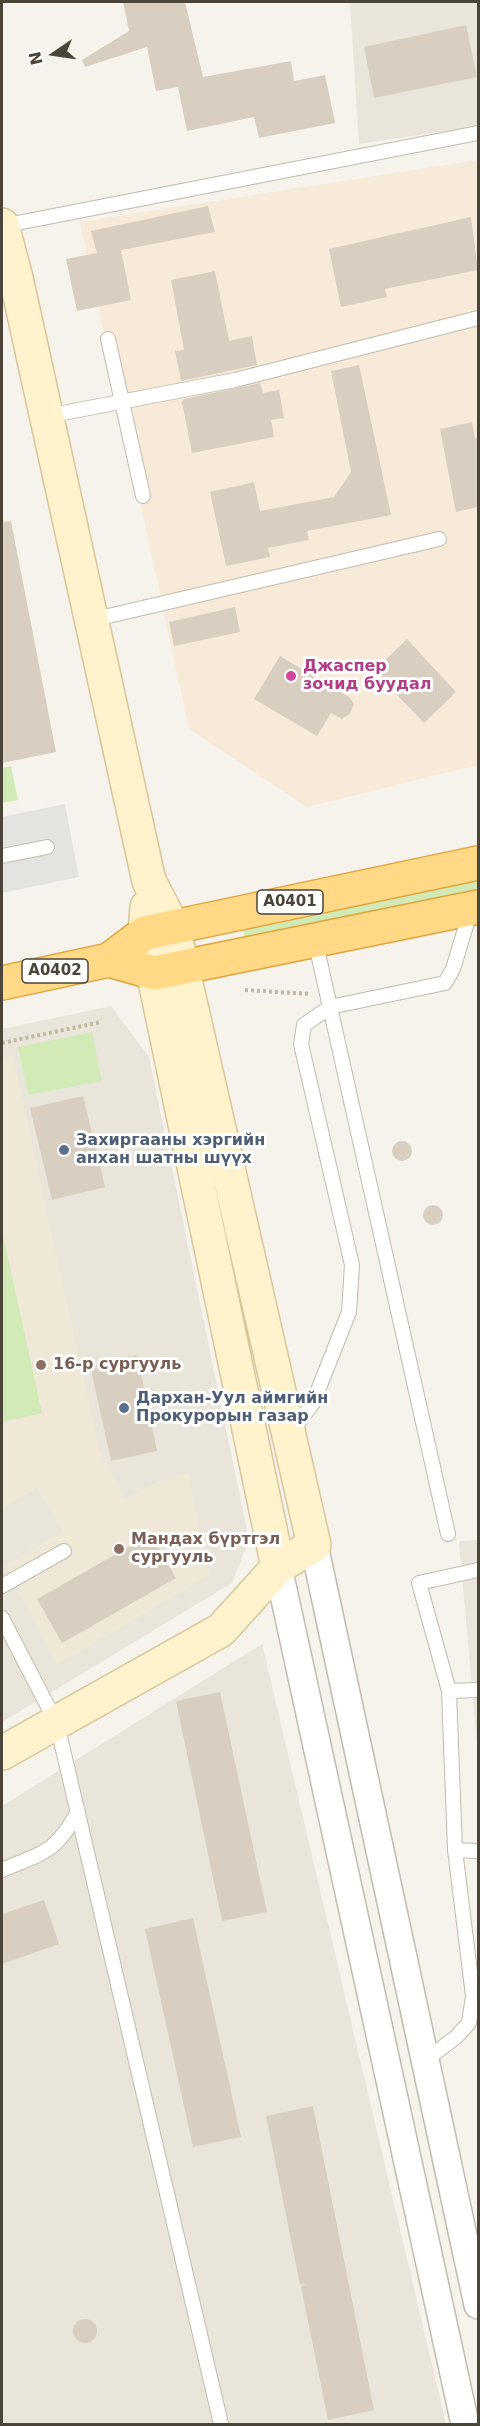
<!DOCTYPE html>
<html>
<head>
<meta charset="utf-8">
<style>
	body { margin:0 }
	#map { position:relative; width:480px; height:2426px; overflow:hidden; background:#f6f3ec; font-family:"DejaVu Sans",sans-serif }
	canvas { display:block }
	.frame { position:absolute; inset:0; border:3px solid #4b4439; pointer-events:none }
	.north { position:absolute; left:24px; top:24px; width:60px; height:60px; -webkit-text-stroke:4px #fff; paint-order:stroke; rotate:257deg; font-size:16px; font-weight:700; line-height:24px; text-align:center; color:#4b4439 }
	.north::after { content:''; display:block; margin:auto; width:21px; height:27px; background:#4b4439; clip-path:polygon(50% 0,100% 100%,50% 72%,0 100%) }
</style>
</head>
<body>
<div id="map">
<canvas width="480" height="2426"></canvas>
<div class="frame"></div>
<div class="north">N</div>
</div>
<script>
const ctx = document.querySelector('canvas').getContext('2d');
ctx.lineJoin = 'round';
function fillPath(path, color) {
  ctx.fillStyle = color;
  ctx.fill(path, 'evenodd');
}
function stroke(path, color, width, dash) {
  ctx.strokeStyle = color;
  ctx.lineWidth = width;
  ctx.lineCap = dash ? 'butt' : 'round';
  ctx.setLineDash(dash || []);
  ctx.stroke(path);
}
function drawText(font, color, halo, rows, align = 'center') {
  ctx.font = font + ' "DejaVu Sans",sans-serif';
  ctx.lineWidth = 6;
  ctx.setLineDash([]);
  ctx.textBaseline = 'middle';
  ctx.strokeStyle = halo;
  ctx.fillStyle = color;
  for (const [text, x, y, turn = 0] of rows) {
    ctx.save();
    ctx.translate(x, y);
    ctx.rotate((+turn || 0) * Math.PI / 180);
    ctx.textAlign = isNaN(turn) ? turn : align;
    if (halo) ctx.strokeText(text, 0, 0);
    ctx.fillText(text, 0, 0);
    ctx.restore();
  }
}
const residential = new Path2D(`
	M350,2H478V126L359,144Z
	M111,1006L149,1057L249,1540L232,1583L2,1722V1029Z
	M478,1540V1756L459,1541Z
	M262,1644L446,2424H2V1806Z`);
const commercial = new Path2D(`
	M478,160V765L307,807L189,729L80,222Z`);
const education = new Path2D(`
	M13,1055L99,1450L126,1499L159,1481L188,1473L210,1575L57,1665L5,1566L63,1531L37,1488L2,1509V1058Z`);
const green = new Path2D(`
	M11,766L18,800L2,803V768Z
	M478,877V893L245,941L243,926Z
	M92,1032L102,1081L28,1095L18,1047Z
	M2,1231L42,1413L2,1422Z`);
const parking = new Path2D(`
	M65,804L79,877L2,893V817Z`);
const building = new Path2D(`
	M123,2H185L203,77L291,61L294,81L325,75L335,123L259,138L254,117L187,131L178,87L156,91L147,47L85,67L82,60L129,31Z
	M466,25L477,77L374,98L364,47Z
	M208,206L215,232L121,250L131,300L77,311L66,259L97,253L91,231Z
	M471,217L478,270L385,289L387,297L341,307L329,249Z
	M215,271L229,341L252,336L257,365L181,381L175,351L184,350L171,280Z
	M359,365L391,515L307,531L309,540L268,548L270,557L226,566L210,492L254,482L260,511L334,497L351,472L331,371Z
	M260,383L263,393L279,390L284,418L271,420L274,437L192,453L182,402L184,399Z
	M472,422L475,438H478V507L456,512L440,429Z
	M11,521L56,752L2,763V522Z
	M235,607L240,632L174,646L169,622Z
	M407,639L456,692L424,723L374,671Z
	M280,656L349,697L354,704L350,714L342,719L331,713L317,736L254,699Z
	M83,1096L105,1187L52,1200L30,1108Z
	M392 1151a10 10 0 1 1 20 0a10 10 0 1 1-20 0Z
	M423 1215a10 10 0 1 1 20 0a10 10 0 1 1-20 0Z
	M137,1355L157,1451L111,1461L90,1365Z
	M151,1534L176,1578L62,1643L37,1599Z
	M220,1692L267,1912L222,1921L176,1701Z
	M44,1900L59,1944L2,1964V1914Z
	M193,1918L241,2137L193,2147L145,1929Z
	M313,2106L374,2410L328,2420L301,2287L306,2284L300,2285L266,2116Z
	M73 2331a12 12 0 1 1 24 0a12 12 0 1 1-24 0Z`);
const path = new Path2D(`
	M245,990L310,994
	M2,1043L101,1022`);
const service = new Path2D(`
	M2,226L478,133
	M108,339L143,496
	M47,416L235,380L478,318
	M91,620L439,539
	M2,856L47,847
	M315,940L448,1534
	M292,1431L313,1403L349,1312L352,1265L301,1044L304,1025L330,1007L445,983L453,969L471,909
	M2,1586L64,1551
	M2,1618L57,1724L221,2424
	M449,1691L478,1690
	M455,1850L478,1851
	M2,1870C44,1852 54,1854 78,1812
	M426,2060L456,2037L469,2023L473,1996L455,1850L449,1691L419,1583L478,1570`);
const minor = new Path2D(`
	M314,1545L478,2305
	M278,1567L465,2424`);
const secondary = new Path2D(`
	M2,225L16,278L149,881L173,927L314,1545L278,1567L221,1630L2,1753
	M147,907L145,933L278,1567`);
const trunk = new Path2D(`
	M109,960L154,973L478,907
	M2,983L109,960L145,933L478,863`);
const markers = [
	[291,676,6,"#d1479c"],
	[64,1150,6,"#5c6f8a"],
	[41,1365,6,"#8d6e63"],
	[124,1408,6,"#5c6f8a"],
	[119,1549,6,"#8d6e63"]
];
const shields = [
	[290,902,66],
	[55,971,66]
];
const shieldNames = [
	["A0401",290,902],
	["A0402",55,971]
];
const hotelNames = [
	["Джаспер",303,667],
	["зочид буудал",303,685]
];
const serviceNames = [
	["Захиргааны хэргийн",76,1141],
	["анхан шатны шүүх",76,1159],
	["Дархан-Уул аймгийн",136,1399],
	["Прокурорын газар",136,1417]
];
const educationNames = [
	["16-р сургууль",53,1365],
	["Мандах бүртгэл",131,1540],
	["сургууль",131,1558]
];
fillPath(residential, '#eae5da');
fillPath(commercial, '#f7ead8');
fillPath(education, '#efe8d6');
fillPath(green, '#d2eab5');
fillPath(parking, '#e5e3e0');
fillPath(building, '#d8cfc1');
stroke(service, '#c2bbae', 16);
stroke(minor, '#c2bbae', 30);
stroke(secondary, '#d6c79b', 36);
stroke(trunk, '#e0a43c', 36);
stroke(path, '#c4b79f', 4, [3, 3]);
stroke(service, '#fff', 14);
stroke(minor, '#fff', 27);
stroke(secondary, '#fff3cd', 33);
stroke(trunk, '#ffd985', 33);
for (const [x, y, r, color] of markers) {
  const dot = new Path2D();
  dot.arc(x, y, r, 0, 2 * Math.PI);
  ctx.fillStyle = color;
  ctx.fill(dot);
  stroke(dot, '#fff', 2);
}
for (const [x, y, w] of shields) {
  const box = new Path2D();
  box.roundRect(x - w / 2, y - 12, w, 24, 4.5);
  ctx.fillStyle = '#fff';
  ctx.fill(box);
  stroke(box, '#4b4439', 1.5);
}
drawText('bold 15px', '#4b4439', null, shieldNames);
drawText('bold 16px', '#b23c85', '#fff', hotelNames, 'left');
drawText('bold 16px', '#4e5e75', '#fff', serviceNames, 'left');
drawText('bold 16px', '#785e54', '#fff', educationNames, 'left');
</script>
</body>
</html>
